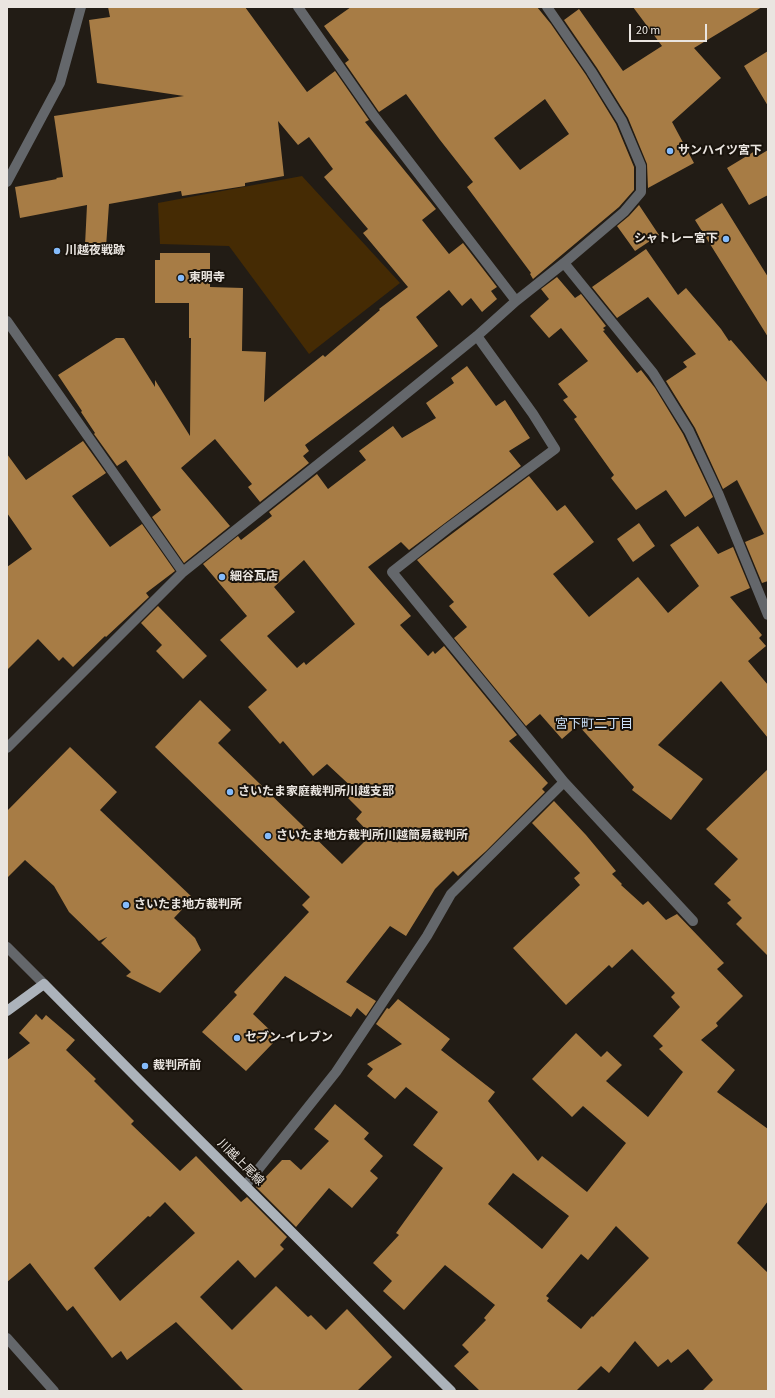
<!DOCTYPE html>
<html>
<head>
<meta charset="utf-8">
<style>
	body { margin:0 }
	#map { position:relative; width:775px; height:1398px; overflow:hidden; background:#221c15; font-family:"Source Sans 3",sans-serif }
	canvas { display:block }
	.frame { position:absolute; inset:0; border:8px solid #eae5e0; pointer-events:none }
	.scale { position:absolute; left:629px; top:24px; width:78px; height:18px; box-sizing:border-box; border:2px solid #eae5e0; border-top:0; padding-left:5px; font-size:12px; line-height:14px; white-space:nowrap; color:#eae5e0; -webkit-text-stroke:3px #19130c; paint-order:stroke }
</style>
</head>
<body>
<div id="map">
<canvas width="775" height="1398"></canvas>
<div class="frame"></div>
<div class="scale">20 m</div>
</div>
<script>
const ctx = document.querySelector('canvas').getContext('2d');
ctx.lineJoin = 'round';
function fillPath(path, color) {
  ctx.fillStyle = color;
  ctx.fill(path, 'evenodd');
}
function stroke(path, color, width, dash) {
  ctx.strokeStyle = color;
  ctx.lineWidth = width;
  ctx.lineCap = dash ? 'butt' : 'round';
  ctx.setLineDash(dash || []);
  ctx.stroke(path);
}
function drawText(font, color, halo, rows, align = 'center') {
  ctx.font = font + ' "Source Sans 3","Noto Sans JP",sans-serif';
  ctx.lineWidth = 4;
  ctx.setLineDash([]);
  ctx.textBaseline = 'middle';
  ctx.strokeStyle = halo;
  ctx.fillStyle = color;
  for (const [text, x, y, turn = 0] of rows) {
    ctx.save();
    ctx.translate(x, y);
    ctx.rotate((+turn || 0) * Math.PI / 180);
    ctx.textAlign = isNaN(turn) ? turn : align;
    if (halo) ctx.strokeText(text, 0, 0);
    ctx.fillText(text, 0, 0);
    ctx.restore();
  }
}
const green = new Path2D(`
	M302,176L400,283L309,354L229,246L160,244L158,203Z`);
const building = new Path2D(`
	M108,7H245L307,92L335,71L369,120L365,122L436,209L422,220L449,254L463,243L497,287L491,291L497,299L482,312L471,298L462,306L449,290L416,317L438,346L305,445L309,451L303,456L309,463L260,502L248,487L252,484L215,439L181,468L230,526L184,563L152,517L161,510L126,460L117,466L94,434L95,433L81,412L82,411L58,375L116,338H124L155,387V380L190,436L191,338H189V303H155V260H160V253H210V287L243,288L242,351L266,352L264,402L323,355L325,357L380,310L379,309L408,287L363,233L368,229L324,177L333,169L309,137L298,145L278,121L284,176L245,183V186L182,196L181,191L109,204L106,247L85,245L87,205L20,218L15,187L57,179L56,178L63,177L54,116L184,96L97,83L89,20L110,17Z
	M351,7H537L551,24L586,75L616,124L634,167V190L619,207L533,279L530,274L531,273L467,187L473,182L440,140L406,94L379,112L345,63L349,60L324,26ZM545,99L569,134L520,170L494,138Z
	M633,7H762L694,48L721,78L672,122L694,163L648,188L647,164L628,118L597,68L564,20L579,9L623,71L662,46Z
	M768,51V106L744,66Z
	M768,150V195L749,205L727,168L755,151L758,156Z
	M722,203L768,277V337L695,220Z
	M639,205L659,235L635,251L617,226L629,216Z
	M646,249L678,295L686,288L721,329L729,341L731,340L768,383V581L762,583L745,542L764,534L737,480L723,489L695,428L666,381L687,367L683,362L696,354L648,297L617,318L592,287Z
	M557,277L575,298L581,294L606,326L603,328L605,330L603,331L637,373L641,370L655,388L683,434L713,497L685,517L666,490L636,510L611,478L614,475L574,419L577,417L563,400L568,397L558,384L588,361L561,328L549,338L530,316L549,299L541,289Z
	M467,366L496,406L505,400L530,438L509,451L521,466L409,550L401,542L368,567L411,616L400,625L428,656L433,651L435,654L444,646L517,735L509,741L548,783L542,789L545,792L486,851L458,876L453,871L435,889L406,936L390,926L346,982L376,1001L366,1016L357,1008L351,1017L285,976L253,1014L274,1034L270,1039L273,1043L246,1071L202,1032L237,995L234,992L309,912L302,905L310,897L155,747L200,700L231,730L218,743L342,864L371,835L356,819L362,812L348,798L355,790L327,764L313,776L283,741L280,744L248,707L267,690L220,640L247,616L203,564L238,536L241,540L272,516L269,512L317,474L328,489L366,460L359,451L393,426L402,438L436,418L426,403L454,383L451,378ZM304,560L355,624L306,665L304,662L297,668L267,636L295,612L274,587Z
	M83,441L106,473L72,496L110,547L142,524L175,571L146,593L149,597L106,637L105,636L73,667L63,657L59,661L38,639L7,670V567L32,549L7,513V454L26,480Z
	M529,476L557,511L565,505L594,542L553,574L589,617L638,577L668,613L699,586L670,545L698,526L718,554L733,547L750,588L730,597L762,635L759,638L766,646L748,661L768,685V738L721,681L658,745L703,779L671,820L632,790L634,787L578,725L562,739L540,714L526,726L454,638L467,627L449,606L454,602L417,560Z
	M639,523L655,546L633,562L617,539Z
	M158,606L207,656L183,679L156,651L162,645L141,623Z
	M70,747L117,792L100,810L193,898L174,918L195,938L201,950L160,993L126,976L131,972L101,943L107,937L99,941L69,912L54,886L25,860L7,878V811Z
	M768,769V956L736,924L742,918L727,903L731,900L714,884L738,859L706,829Z
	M554,801L586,835L616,871L612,874L622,884L621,885L643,905L648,901L666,920L677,914L724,963L717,969L743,996L716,1023L718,1026L701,1040L735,1070L717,1092L768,1129V1201L737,1243L768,1273V1391H702L713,1380L688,1349L671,1363L668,1359L658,1367L635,1341L609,1373L601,1366L576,1391H480L454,1366L469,1352L462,1345L486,1320L484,1318L495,1305L445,1265L404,1310L383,1291L392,1281L373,1263L399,1235L396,1233L443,1168L413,1145L438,1112L406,1087L395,1099L367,1076L373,1069L367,1064L402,1044L376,1024L387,1008L389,1009L398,999L450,1039L441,1050L495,1092L488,1101L538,1161L542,1156L587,1192L626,1143L583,1106L572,1117L532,1079L576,1033L601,1057L607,1051L622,1065L606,1081L648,1117L683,1072L659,1049L663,1046L653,1036L680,1007L671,997L675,993L632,949L612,968L609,965L566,1005L513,948L580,885L574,878L580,873L532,823ZM513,1173L569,1216L542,1249L488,1204ZM616,1226L649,1258L593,1317L592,1316L581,1329L547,1301L549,1298L546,1296L581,1254L588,1260Z
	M36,1014L42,1020L46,1015L75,1040L66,1050L96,1079L94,1081L134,1121L131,1124L180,1171L196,1156L241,1202L247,1197L287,1237L280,1245L284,1249L255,1278L238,1260L200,1297L232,1330L276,1286L308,1317L311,1315L326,1330L347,1309L392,1357L357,1391H244L176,1322L127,1360L121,1351L112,1358L73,1306L67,1311L30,1263L7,1282V1060L30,1043L19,1033ZM165,1202L195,1233L120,1301L94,1268L148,1216L150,1217Z
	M335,1104L369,1133L364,1139L383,1156L370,1171L378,1178L352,1208L329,1188L296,1227L256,1187L282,1160H290L301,1170L329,1141L314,1129Z`);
const minor = new Path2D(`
	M298,7L374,116L516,301
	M7,182L60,83L81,7
	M564,263L653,373L689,431L718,493L768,615
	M7,321L183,572
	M7,748L183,572L370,423L477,336L516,301L564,263L624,212L641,192V166L622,121L591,71L547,7
	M564,782L693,921
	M7,947L44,984
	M245,1186L336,1072L427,936L451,894L564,782L392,572L448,528L555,449L533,414L477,336
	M7,1338L54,1391`);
const major = new Path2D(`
	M7,1011L44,984L139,1080L451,1391`);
const markers = [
	[670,151,4,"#84bbfb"],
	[726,239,4,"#84bbfb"],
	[57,251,4,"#84bbfb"],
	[181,278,4,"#84bbfb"],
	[222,577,4,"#84bbfb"],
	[230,792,4,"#84bbfb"],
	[268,836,4,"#84bbfb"],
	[126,905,4,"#84bbfb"],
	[237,1038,4,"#84bbfb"],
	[145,1066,4,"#84bbfb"]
];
const poiNames = [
	["サンハイツ宮下",678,151],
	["シャトレー宮下",718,239,"right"],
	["川越夜戦跡",65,251],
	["東明寺",189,278],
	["細谷瓦店",230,577],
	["さいたま家庭裁判所川越支部",238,792],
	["さいたま地方裁判所川越簡易裁判所",276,836],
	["さいたま地方裁判所",134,905],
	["セブン-イレブン",245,1038],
	["裁判所前",153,1066]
];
const streetNames = [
	["川越上尾線",240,1163,45]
];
const neighbourhoodNames = [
	["宮下町二丁目",594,725]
];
fillPath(green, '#452b04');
fillPath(building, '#a77c45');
stroke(minor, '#64676b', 10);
stroke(major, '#acb3bb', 10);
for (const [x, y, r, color] of markers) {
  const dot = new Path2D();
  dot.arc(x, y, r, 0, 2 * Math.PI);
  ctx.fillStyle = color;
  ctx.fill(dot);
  stroke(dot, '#19130c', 1.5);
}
drawText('bold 12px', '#eae5e0', '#19130c', poiNames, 'left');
drawText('12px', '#eae5e0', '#19130c', streetNames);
drawText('13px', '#cce1f9', '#19130c', neighbourhoodNames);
</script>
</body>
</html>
